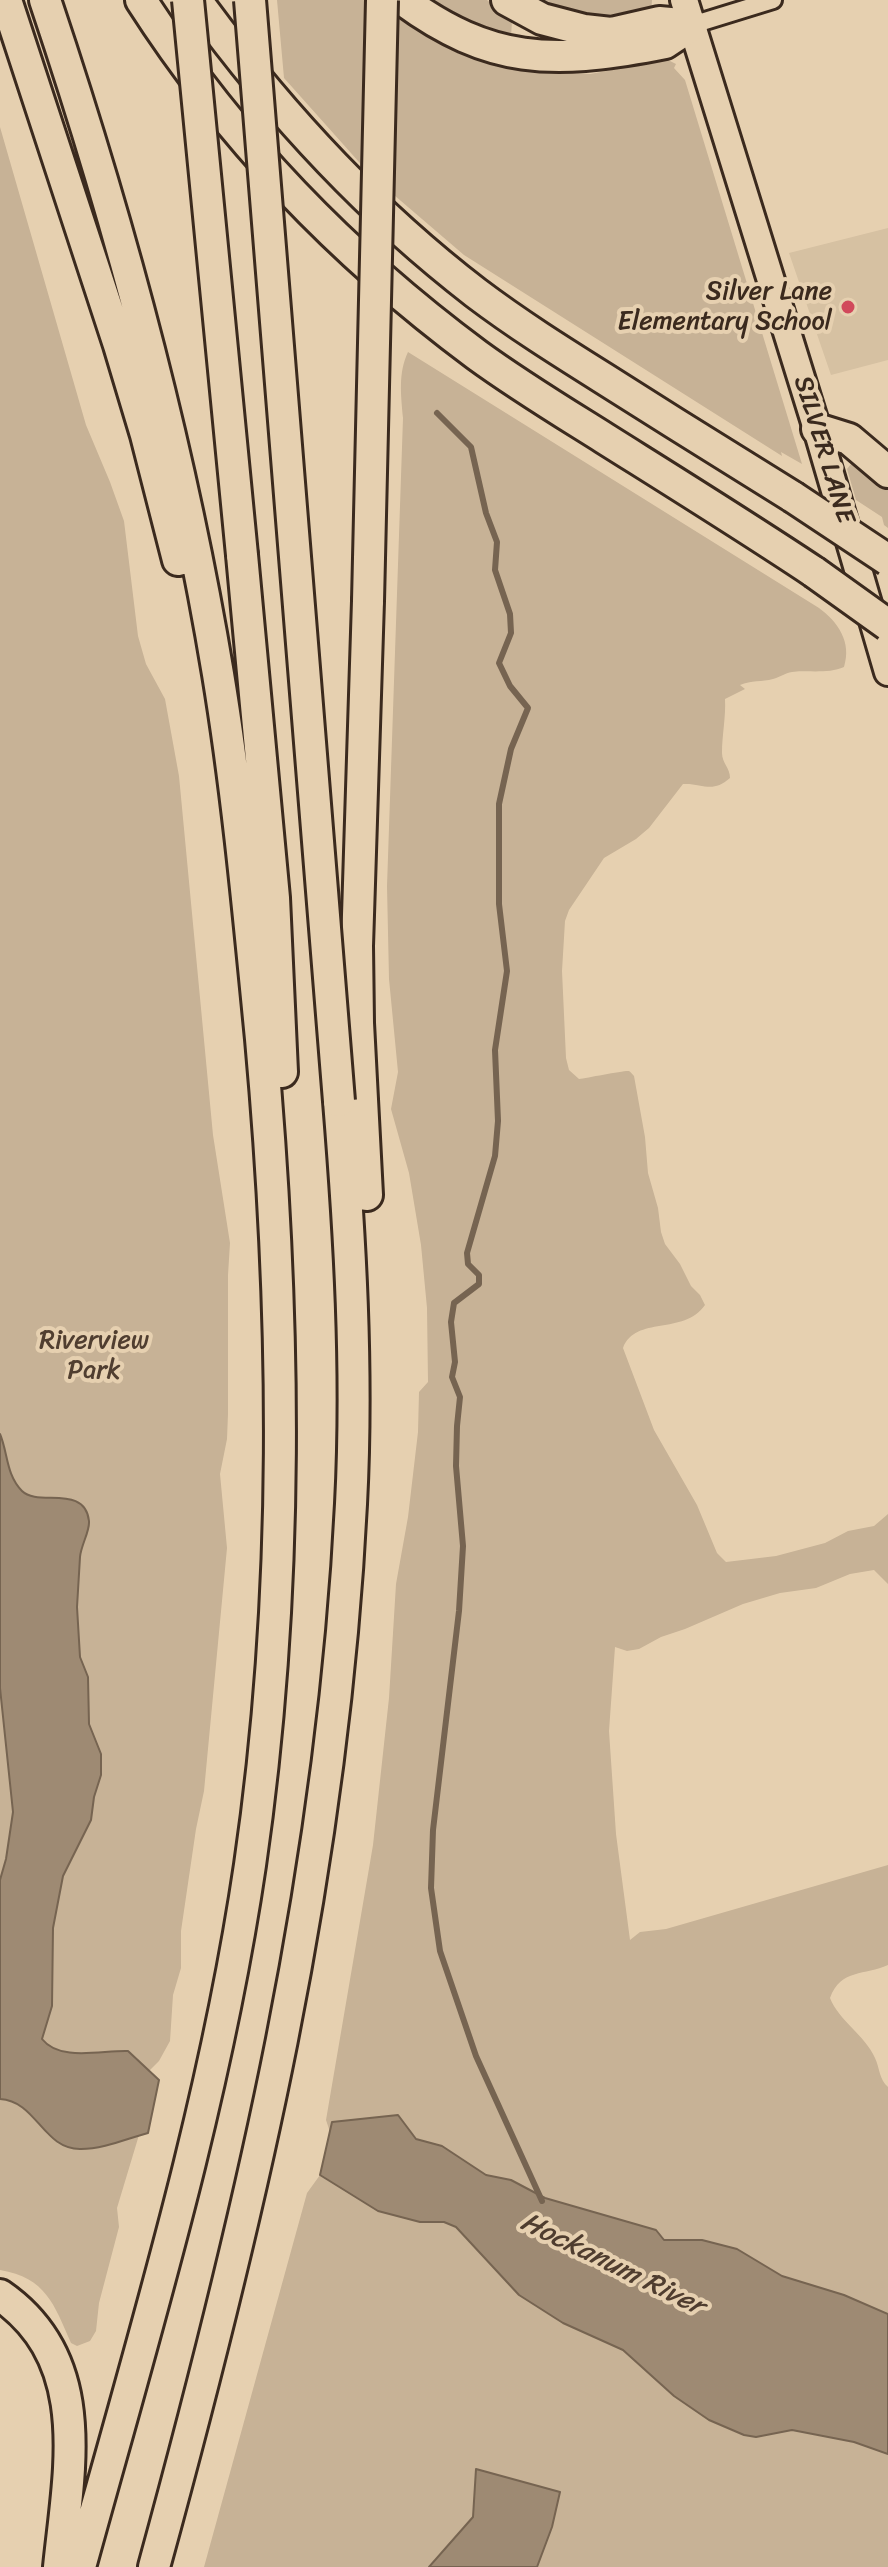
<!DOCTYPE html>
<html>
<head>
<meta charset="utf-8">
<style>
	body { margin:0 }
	canvas { display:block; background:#e6d0b0 }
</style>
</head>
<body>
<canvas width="888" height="2567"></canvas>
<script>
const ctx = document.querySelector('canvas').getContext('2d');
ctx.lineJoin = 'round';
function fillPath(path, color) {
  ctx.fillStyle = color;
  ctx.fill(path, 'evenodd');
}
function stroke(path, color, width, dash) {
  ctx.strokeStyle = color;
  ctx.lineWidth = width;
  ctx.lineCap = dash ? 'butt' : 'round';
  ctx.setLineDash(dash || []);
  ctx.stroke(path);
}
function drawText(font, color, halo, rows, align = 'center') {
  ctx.font = font + ' Sriracha,sans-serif';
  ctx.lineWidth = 8;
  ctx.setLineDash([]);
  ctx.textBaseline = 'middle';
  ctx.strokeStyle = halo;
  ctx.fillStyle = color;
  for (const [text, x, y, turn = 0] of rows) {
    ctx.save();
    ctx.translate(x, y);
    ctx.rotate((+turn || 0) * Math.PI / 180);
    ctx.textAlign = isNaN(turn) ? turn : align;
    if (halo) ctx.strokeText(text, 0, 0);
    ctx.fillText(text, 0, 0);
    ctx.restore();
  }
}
const built = new Path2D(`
	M888,228V360L831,375L789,253Z`);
const green = new Path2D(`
	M277,0H370L367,171L284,78Z
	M429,0H487L512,21L511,37L502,40Z
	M523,0H652L651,13L608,21Z
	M398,9L432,35L485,61L533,70L590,74L668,60L676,64L674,68L685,80L802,464L781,452L782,456L464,255L394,195Z
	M0,127L86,425L110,482L124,521L138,636L146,664L165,699L179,776L213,1135L230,1243L228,1275V1414L227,1439L220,1474L227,1548L204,1791L196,1829L181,1931V1968L173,1995L170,2041L159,2061L149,2071L128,2051L43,2128C59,2159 113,2142 139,2135L117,2208L119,2227L99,2303L96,2331L90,2341L77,2346L71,2343C54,2304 46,2278 0,2270Z
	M408,352L819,608C838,622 852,642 844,667C829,674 809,670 792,672C785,673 780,677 773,679C762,682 751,680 740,685L745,689L725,699C726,717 722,735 722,753C722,763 730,768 730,778C712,794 703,783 683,784L649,828L636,839L604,858L569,910L565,921L562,971L566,1058L569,1070L579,1079C587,1078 625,1070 629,1071C631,1072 632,1074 634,1076L645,1137L648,1173L658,1208L661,1232L665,1244L680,1264L691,1286L700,1295L705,1305C683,1336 636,1315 623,1348L654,1430L697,1505L717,1553L726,1562L776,1556L825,1543L848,1531L874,1526L888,1514V1584L874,1570L850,1574L816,1588L780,1593L743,1604L685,1629L661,1637L639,1649L627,1651L615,1647L609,1731L616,1834L630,1940L640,1932L666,1929L888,1865V1965C865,1976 841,1968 830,1998C839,2021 865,2035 875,2058C880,2069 879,2079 888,2087V2314L782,2276L702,2240H664L545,2198L511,2180L486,2175L442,2146L333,2122L330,2132L326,2120L373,1845L389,1698L396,1584L408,1517L418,1432L419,1392L428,1382L427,1308L421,1245L409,1173L391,1109L398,1072L389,979L387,886L403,418C401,395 398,373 408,352Z
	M863,460L888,481V528L884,525L882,517L856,500L847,469L851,464Z
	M320,2175L378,2211L419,2222H444L456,2227L519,2295L563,2323L623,2350L674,2396L756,2437L792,2430L854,2442L888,2454V2567H204L307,2193Z`);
const water = new Path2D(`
	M0,1434C8,1453 6,1475 22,1491C38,1507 85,1484 89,1521C90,1531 81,1545 80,1557L77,1607L80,1657L88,1677L89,1724L101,1754V1775L94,1797L91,1820L63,1876L53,1928L52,2006L42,2039C60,2062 102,2050 128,2051L159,2080L148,2133C126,2139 103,2149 81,2149C43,2150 37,2101 0,2099V1880L6,1859L13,1812L0,1688Z
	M398,2115L416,2139L442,2146L486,2175L511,2180L545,2198L656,2230L664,2240H702L737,2249L782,2276L844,2295L888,2314V2454L854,2442L792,2430L756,2437L744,2435L709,2420L674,2396L623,2350L563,2323L519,2295L456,2227L444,2222H420L378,2211L320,2175L332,2122Z
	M476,2469L560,2492L552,2527L537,2567H429L473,2517Z`);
const stream = new Path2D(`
	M437,413L471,447L486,513L497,542L495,570L510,614L511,633L499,663L510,686L528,708L511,749L499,804V904L507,971L495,1050L498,1121L495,1156L467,1253L468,1264L479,1275V1284L454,1303L451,1322L455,1362L452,1377L460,1397L457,1426L456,1466L463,1546L459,1611L433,1830L431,1888L440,1951L476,2056L542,2201`);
const street = new Path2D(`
	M692,25L773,0`);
const primary = new Path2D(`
	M684,0L817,429L888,672`);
const highway = new Path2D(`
	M6,0L119,345L146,435L178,560
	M45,0C119,220 180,445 218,674C238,795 249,917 261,1039C286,1315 290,1591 250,1865C215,2103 144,2335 80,2567
	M141,0C230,139 345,257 477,355C518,385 561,411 604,438C674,482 745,526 814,572
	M196,0C276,110 368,210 476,293C517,324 560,351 603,378C666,418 730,458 793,497
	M403,0C490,64 553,64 655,45L665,43L692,25
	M507,0L542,19L584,30L611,33L659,22L692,25
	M817,429L849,439L888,472
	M242,555L274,898L282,1072
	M367,1195L358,1023L357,946L368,601
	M0,2295C94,2360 69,2469 59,2567
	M154,2567C250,2217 333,1868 351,1504C358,1370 350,1236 339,1101`);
const highwayBridge = new Path2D(`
	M188,0L242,555
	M250,0L339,1101
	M793,497L888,560
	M814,572L888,625
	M368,601L382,0`);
const markers = [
	[848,307,8,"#d1495b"]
];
const poiNames = [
	["Silver Lane",832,292],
	["Elementary School",832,322]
];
const streetNames = [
	["SILVER LANE",823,450,73]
];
const parkNames = [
	["Riverview",94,1341],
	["Park",94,1371]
];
const waterNames = [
	["Hockanum River",612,2265,26]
];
fillPath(built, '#d6c1a2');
fillPath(green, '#c7b296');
fillPath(water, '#9e8a73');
stroke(water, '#766451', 2);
stroke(stream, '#766451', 6);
stroke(street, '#3b2a1e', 22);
stroke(primary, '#3b2a1e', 32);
stroke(highway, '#3b2a1e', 36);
stroke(street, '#e6d0b0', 16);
stroke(primary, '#e6d0b0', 26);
stroke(highway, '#e6d0b0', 30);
stroke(highwayBridge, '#3b2a1e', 36, []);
stroke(highwayBridge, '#e6d0b0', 30);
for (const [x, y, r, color] of markers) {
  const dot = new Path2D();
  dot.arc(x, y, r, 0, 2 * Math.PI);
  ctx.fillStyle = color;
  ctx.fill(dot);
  stroke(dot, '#e6d0b0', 3);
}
drawText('26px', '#3b2a1e', '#e6d0b0', poiNames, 'right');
drawText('26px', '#3b2a1e', '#e6d0b0', streetNames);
drawText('26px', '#503e30', '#e6d0b0', parkNames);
drawText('italic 28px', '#4f3d2f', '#e6d0b0', waterNames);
</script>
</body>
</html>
